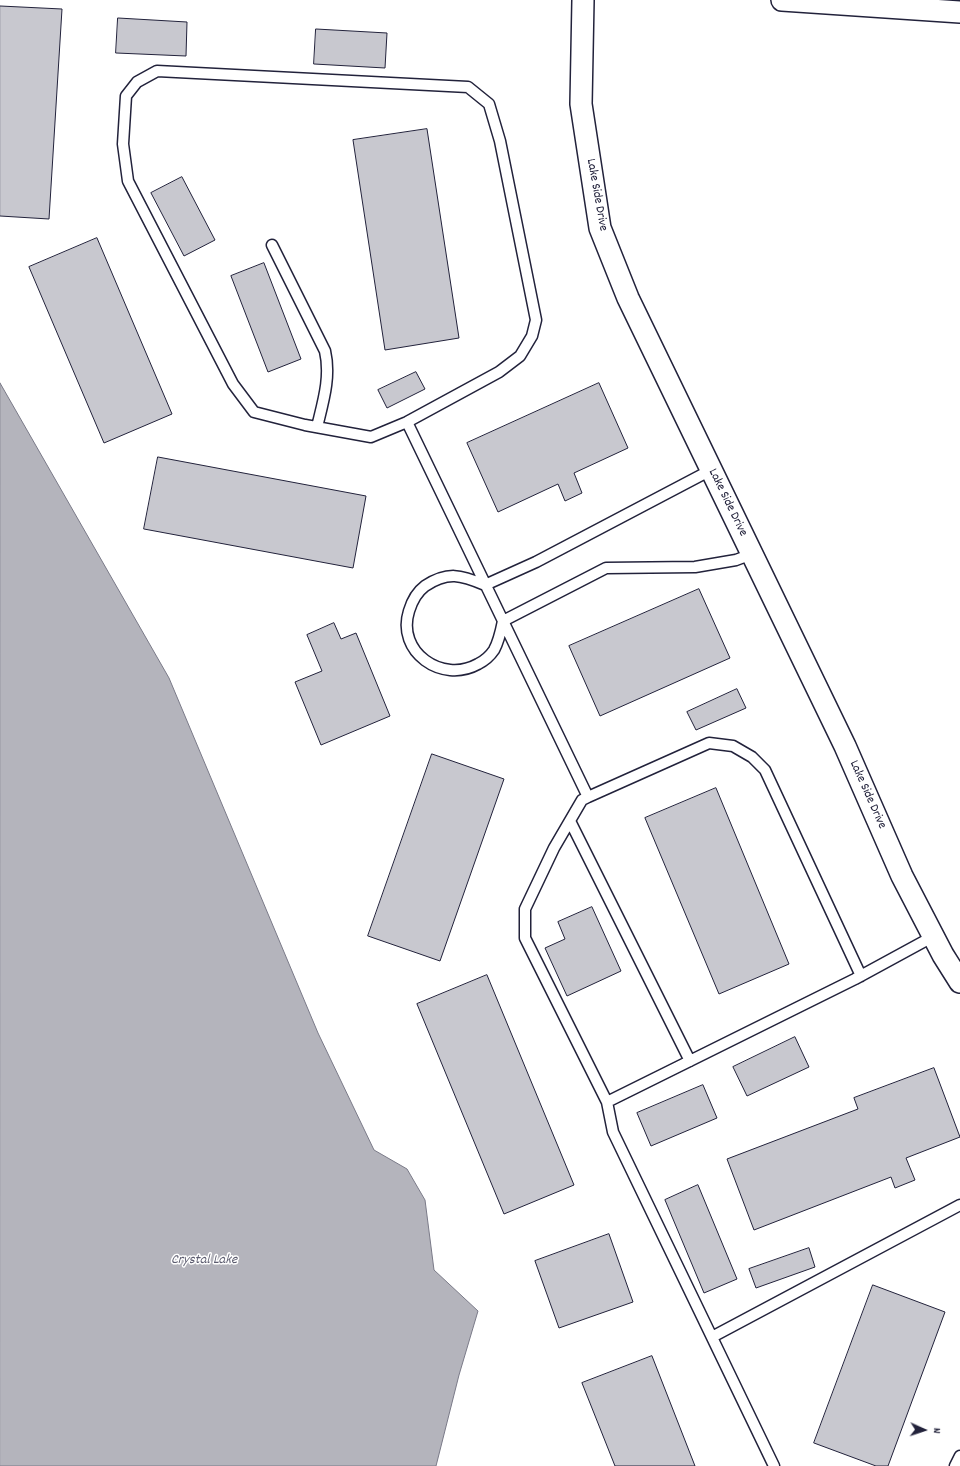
<!DOCTYPE html>
<html>
<head>
<meta charset="utf-8">
<style>
	body { margin:0 }
	#map { position:relative; width:960px; height:1466px; overflow:hidden; background:#fff; font-family:Dekko,sans-serif }
	canvas { display:block }
	.north { position:absolute; left:904px; top:1410px; width:40px; height:40px; -webkit-text-stroke:3px #fff; paint-order:stroke; rotate:93deg; font-size:11px; font-weight:700; line-height:16px; text-align:center; color:#22223b }
	.north::after { content:''; display:block; margin:auto; width:14px; height:18px; background:#22223b; clip-path:polygon(50% 0,100% 100%,50% 72%,0 100%) }
</style>
</head>
<body>
<div id="map">
<canvas width="960" height="1466"></canvas>
<div class="north">N</div>
</div>
<script>
const ctx = document.querySelector('canvas').getContext('2d');
ctx.lineJoin = 'round';
function fillPath(path, color) {
  ctx.fillStyle = color;
  ctx.fill(path, 'evenodd');
}
function stroke(path, color, width, dash) {
  ctx.strokeStyle = color;
  ctx.lineWidth = width;
  ctx.lineCap = dash ? 'butt' : 'round';
  ctx.setLineDash(dash || []);
  ctx.stroke(path);
}
function drawText(font, color, halo, rows, align = 'center') {
  ctx.font = font + ' Dekko,sans-serif';
  ctx.lineWidth = 3;
  ctx.setLineDash([]);
  ctx.textBaseline = 'middle';
  ctx.strokeStyle = halo;
  ctx.fillStyle = color;
  for (const [text, x, y, turn = 0] of rows) {
    ctx.save();
    ctx.translate(x, y);
    ctx.rotate((+turn || 0) * Math.PI / 180);
    ctx.textAlign = isNaN(turn) ? turn : align;
    if (halo) ctx.strokeText(text, 0, 0);
    ctx.fillText(text, 0, 0);
    ctx.restore();
  }
}
const water = new Path2D(`
	M0,383L169,678L318,1033L374,1150L407,1169L425,1200L434,1270L478,1311L459,1375L436,1466H0Z`);
const building = new Path2D(`
	M0,6L62,9L49,219L0,216Z
	M118,18L187,22L186,56L116,53Z
	M316,29L387,33L385,68L314,64Z
	M427,129L459,338L385,350L353,140Z
	M182,177L215,240L184,256L151,193Z
	M97,238L172,414L104,443L29,267Z
	M264,263L301,359L268,372L231,276Z
	M416,372L425,389L387,408L378,390Z
	M599,383L628,448L574,473L582,493L565,501L558,484L498,512L467,443Z
	M158,457L366,496L353,568L144,529Z
	M699,589L730,658L600,716L569,646Z
	M334,623L341,639L356,633L390,716L321,745L295,682L322,671L307,635Z
	M737,689L746,708L696,730L687,712Z
	M432,754L504,779L440,961L368,936Z
	M716,788L789,964L719,994L645,818Z
	M592,907L621,971L567,996L545,948L565,939L558,922Z
	M487,975L574,1185L504,1214L417,1004Z
	M795,1037L809,1067L747,1096L733,1067Z
	M934,1068L960,1137L906,1158L915,1180L895,1188L891,1177L754,1230L727,1159L858,1109L854,1098Z
	M703,1085L717,1118L651,1146L637,1113Z
	M698,1185L737,1279L704,1293L665,1200Z
	M609,1234L633,1302L559,1328L535,1261Z
	M809,1248L815,1267L756,1288L749,1269Z
	M873,1285L945,1312L888,1466H876L814,1443Z
	M652,1356L695,1466H615L582,1383Z`);
const service = new Path2D(`
	M157,71L468,87L489,104L500,141L536,320L532,336L520,356L499,372L407,422L371,437L305,425L254,412L233,384L128,181L123,144L126,96L137,82Z
	M272,245L325,351C331,377 323,402 317,427
	M407,422L588,797
	M711,470L536,562L485,585C461,575 448,571 425,586C417,592 412,601 409,611C396,652 442,684 478,664C484,661 490,656 494,650C499,641 501,631 503,621L606,568L695,567L736,560L752,554
	M570,821L690,1061
	M607,1102L525,938V909L554,848L582,800L588,797L709,743L733,746L752,757L765,770L861,976
	M712,1337L960,1205
	M774,1466L613,1132L607,1102L855,979L934,936
	M955,1466L960,1456`);
const minor = new Path2D(`
	M583,0L581,104L600,228L628,298L845,746L902,876L943,955L960,982
	M782,0L960,12`);
const streetNames = [
	["Lake Side Drive",596,195,80],
	["Lake Side Drive",727,503,64],
	["Lake Side Drive",867,795,66]
];
const waterNames = [
	["Crystal Lake",204,1261]
];
fillPath(water, '#b4b4bc');
stroke(water, '#7a7a88', 1);
fillPath(building, '#c8c8cf');
stroke(building, '#22223b', 1);
stroke(service, '#22223b', 13);
stroke(minor, '#22223b', 24);
stroke(service, '#fff', 10);
stroke(minor, '#fff', 21);
drawText('13px', '#22223b', '#fff', streetNames);
drawText('italic 14px', '#5c5c6f', '#fff', waterNames);
</script>
</body>
</html>
